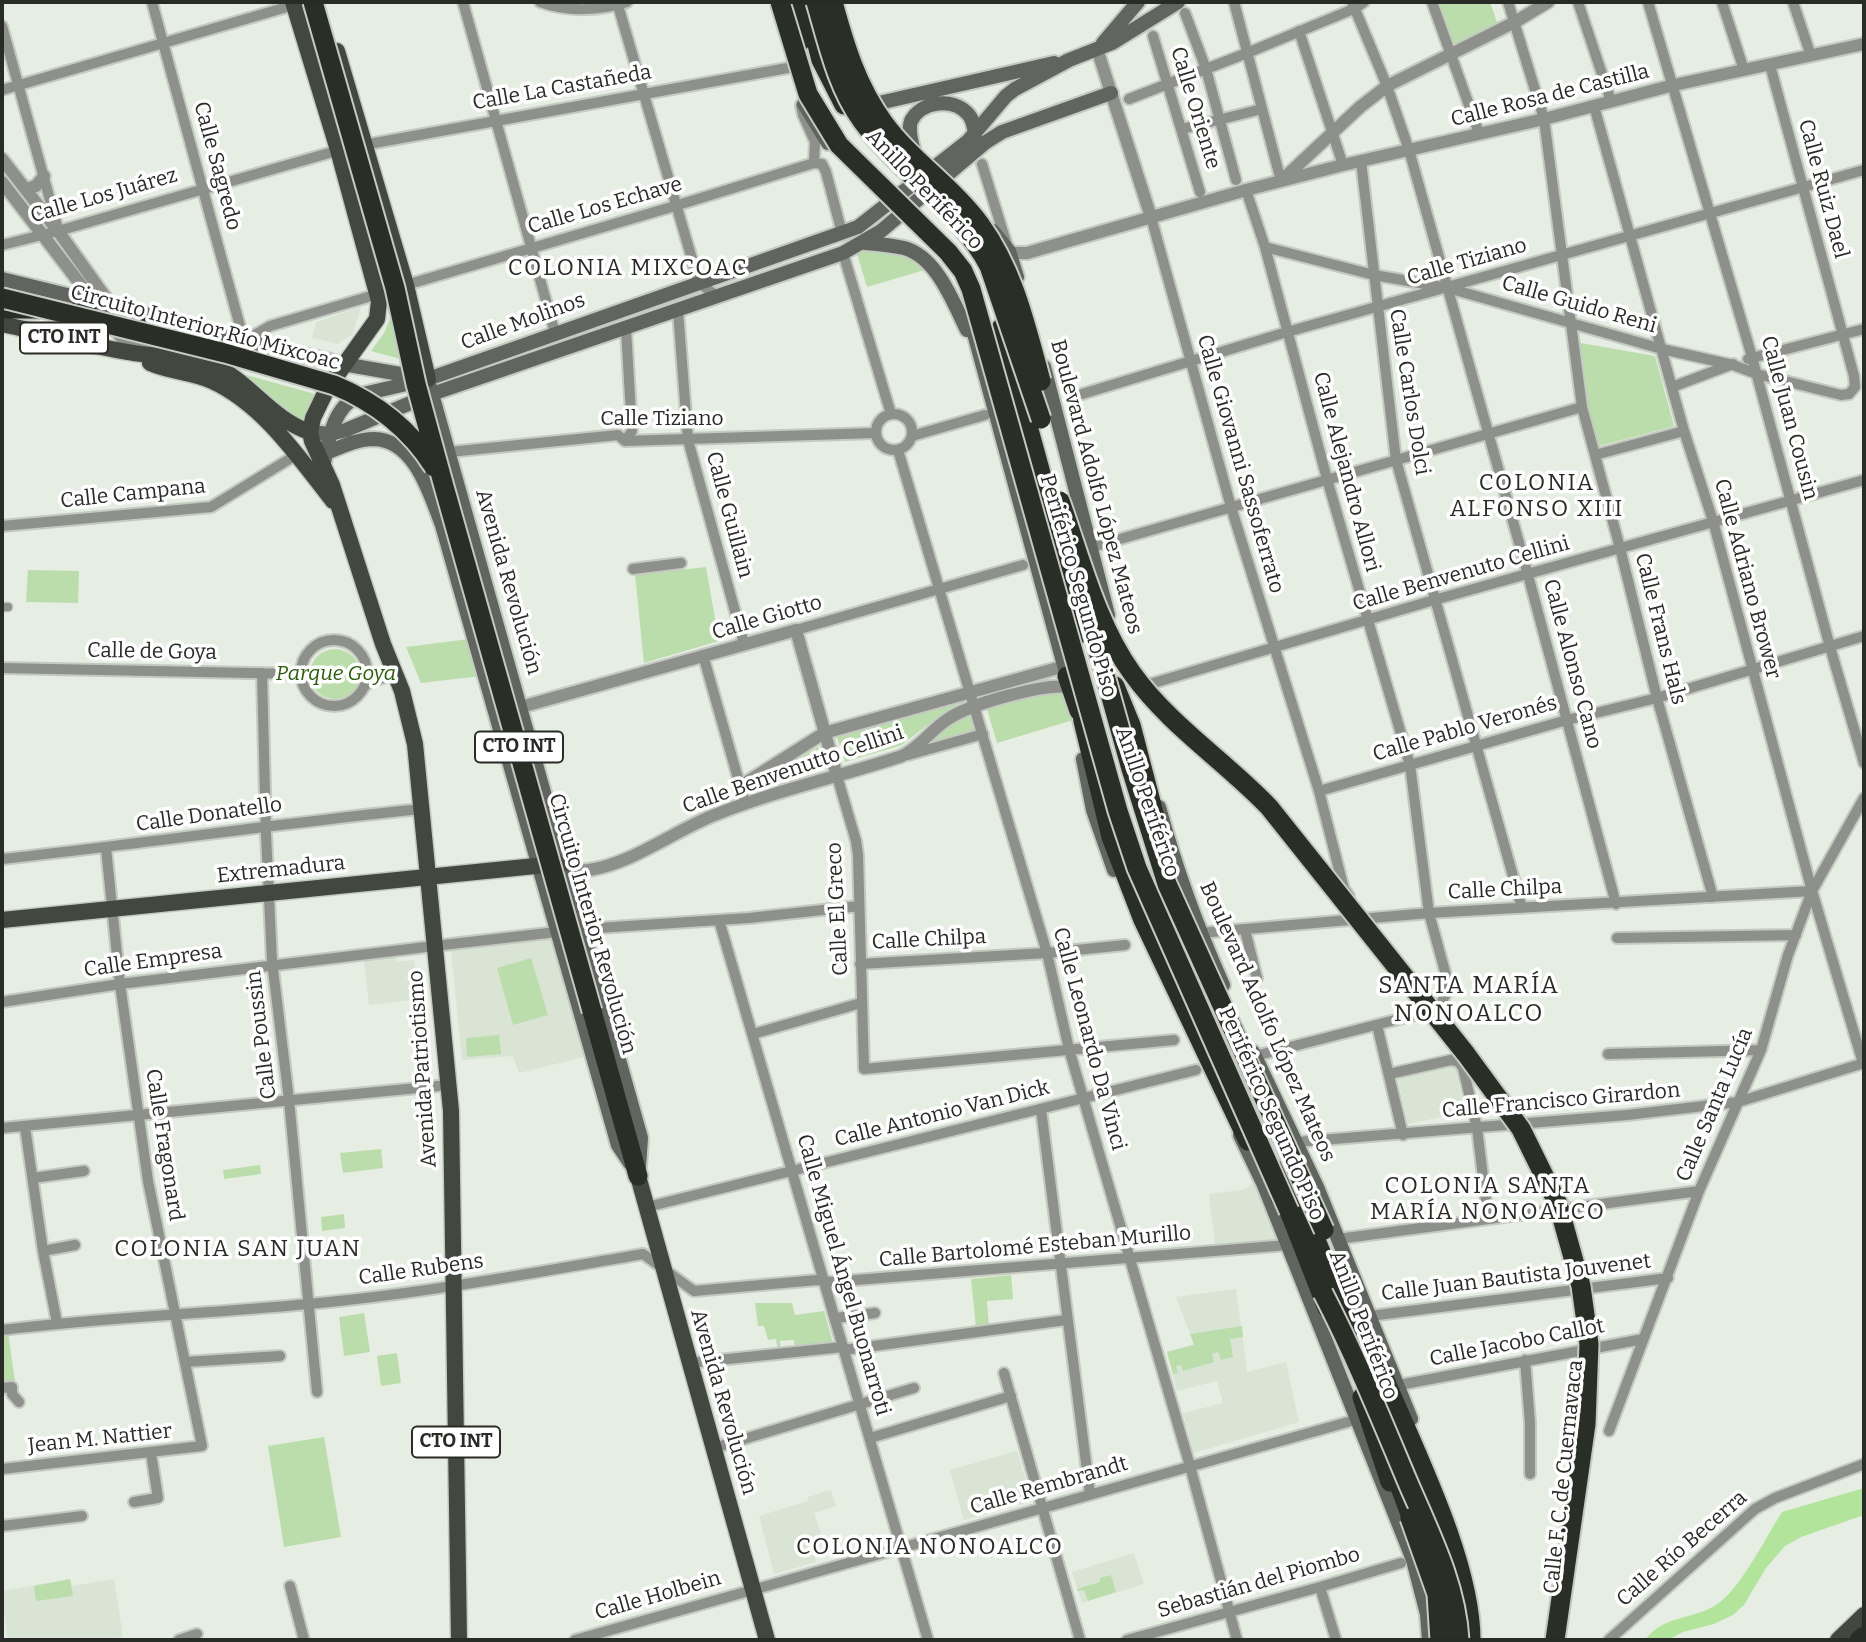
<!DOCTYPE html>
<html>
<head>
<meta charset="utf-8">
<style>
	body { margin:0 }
	#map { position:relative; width:1866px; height:1642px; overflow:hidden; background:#e6ede3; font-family:Bitter,serif }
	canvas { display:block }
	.frame { position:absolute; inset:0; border:4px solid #292b27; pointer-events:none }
</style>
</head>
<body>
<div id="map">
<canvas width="1866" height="1642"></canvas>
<div class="frame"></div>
</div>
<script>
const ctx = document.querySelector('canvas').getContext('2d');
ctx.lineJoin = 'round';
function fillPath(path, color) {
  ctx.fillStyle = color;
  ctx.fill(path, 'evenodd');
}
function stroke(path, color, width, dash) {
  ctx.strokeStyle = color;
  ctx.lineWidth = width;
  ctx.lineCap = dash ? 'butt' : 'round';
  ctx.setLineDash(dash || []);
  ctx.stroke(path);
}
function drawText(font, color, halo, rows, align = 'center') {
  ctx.font = font + ' Bitter,serif';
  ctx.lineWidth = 7;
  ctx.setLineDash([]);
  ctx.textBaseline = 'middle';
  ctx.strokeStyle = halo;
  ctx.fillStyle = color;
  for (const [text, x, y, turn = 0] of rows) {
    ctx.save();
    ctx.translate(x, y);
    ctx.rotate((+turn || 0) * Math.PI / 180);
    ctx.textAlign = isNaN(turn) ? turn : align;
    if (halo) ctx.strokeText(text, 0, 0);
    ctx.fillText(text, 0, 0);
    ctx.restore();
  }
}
const built = new Path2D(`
	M361,307L353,334L338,344L312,338L316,322Z
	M555,939L588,1056L519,1073L513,1056L462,1060L451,951Z
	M396,957L397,962L414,960L418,999L369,1005L364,961Z
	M1456,1066L1464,1112L1408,1124L1397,1076Z
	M1257,1182L1278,1232L1275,1239L1215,1246L1209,1194L1242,1190Z
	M1236,1289L1247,1372L1286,1362L1299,1422L1194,1453L1183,1413L1223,1403L1217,1381L1177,1391L1167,1352L1194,1344L1176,1297Z
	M1017,1451L1032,1501L964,1520L950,1470Z
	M831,1490L836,1506L814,1513L823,1539L810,1544L816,1562L774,1574L759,1516L808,1501V1497Z
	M1134,1553L1144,1584L1082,1603L1072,1572Z
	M70,1579L72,1586L114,1579L123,1637L103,1640H7L2,1591Z`);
const green = new Path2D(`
	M1439,2H1490L1499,28L1454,50Z
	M870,246L903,251L928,269L867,287L856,251Z
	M392,314L404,360L371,351L384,333Z
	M1575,342L1655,356L1674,426L1599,446L1585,400Z
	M232,371L315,394L303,422Z
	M706,567L719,641L644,663L635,575Z
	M28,570L79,571L78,603L26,602Z
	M469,639L481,676L421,683L406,647Z
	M310 674a25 25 0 1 1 50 0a25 25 0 1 1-50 0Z
	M1048,691H1065L1069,700L1073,720L997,743L987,709Z
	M960,703L940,715L902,745L845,762L837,737Z
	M969,714L975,731L923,744L944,727Z
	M818,747L826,768L759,788L758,784Z
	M531,958L548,1015L513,1025L497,968Z
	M499,1035L501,1054L467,1057L466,1038Z
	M381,1149L383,1168L343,1173L340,1153Z
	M260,1165L261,1174L224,1179L223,1170Z
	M344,1214L345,1228L322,1231L321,1217Z
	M1011,1275L1013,1299L987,1301L989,1327L976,1328L971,1279Z
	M755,1303H792L795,1315L824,1311L834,1347L795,1351L794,1340L780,1341L781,1352H778L776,1339L768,1340L764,1326H758Z
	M364,1313L370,1352L344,1356L339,1317Z
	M1242,1326L1243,1337L1230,1339L1233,1357L1221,1360L1218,1352L1212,1354L1214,1362L1183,1371L1181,1365L1176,1366L1178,1373L1173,1374L1167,1352L1194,1345L1190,1334Z
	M8,1332L15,1382L2,1384V1333Z
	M397,1353L401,1383L381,1386L377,1356Z
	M324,1437L341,1537L284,1547L268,1446Z
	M1111,1575L1116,1592L1088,1601L1084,1590L1078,1591L1077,1589L1100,1582V1578Z
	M70,1579L73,1596L36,1601L34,1586Z`);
const water = new Path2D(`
	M1864,1488V1515L1801,1537L1785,1546L1766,1568L1744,1605L1733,1615L1714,1624L1683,1632L1668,1640H1645C1663,1615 1692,1620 1716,1605C1740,1590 1766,1537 1782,1512Z`);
const pedestrian = new Path2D(`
	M2,607H8`);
const minor = new Path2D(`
	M152,2L244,341L270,326L378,294
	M463,2L555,333
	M540,2C567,12 599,11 627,2
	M617,2L699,283L718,297
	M1234,2L1281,181
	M1352,2L1387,86L1409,150L1528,575L1616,904
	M1432,2L1479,133
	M1508,2L1544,119L1582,407L1620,548L1657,698L1713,897
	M1578,2L1611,101
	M1648,2L1752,357L1830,647L1864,763
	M1722,2L1744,70
	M1793,2L1811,56
	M1185,13L1206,69L1236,180
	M2,26L58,229
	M1299,31L1343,165
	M1153,36L1200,192
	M2,90L294,5
	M1129,99L1247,53L1356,8L1364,2
	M801,105L803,115L815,142L814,163
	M1594,106L1684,431L1713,521L1812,891L1863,1063
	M1182,129L1262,109
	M358,146L793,67
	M1361,161L1396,460L1522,908
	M814,163L822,164L826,172L842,233
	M982,164L1007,245
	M1246,190L1265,247L1327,479L1410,765L1429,913L1447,979V992L1438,1009L1255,1056
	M1151,217L1231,507L1319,791L1344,889L1349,896
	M2,245L58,231L343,149
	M1265,247L1374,275L1448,288L1662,349L1733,365L1757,374L1841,395L1849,394L1855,387L1854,376L1770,65
	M843,253L891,414
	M406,285L675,206L814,163
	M678,311L688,440L744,644
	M1748,359L1864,329
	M1672,387L1733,364
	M1082,394L1287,332L1864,170
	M876 432a18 18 0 1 1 36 0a18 18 0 1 1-36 0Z
	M912,436L985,415
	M625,441L632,431L626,329
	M898,450L1047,953L1069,1049L1190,1466L1237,1640
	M449,452L618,435L625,441L875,433
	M1595,455L1684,431
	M2,526L211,507L296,455
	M1092,547L1582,407
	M633,569L681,563
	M796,630L1023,565
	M301 673a33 33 0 1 1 66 0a33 33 0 1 1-66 0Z
	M703,655L745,803
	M2,668L301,674
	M262,673L266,834L272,961L289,1100L317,1392
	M1150,684L1434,600L1864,480
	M365,686L369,682L396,674
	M908,755L983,734
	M837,776L856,841L858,855L864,1069L1174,1040
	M1319,791L1567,720L1657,698L1864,636
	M2,859C142,844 281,823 421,809
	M719,920L928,1640
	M1245,930L1257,978
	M1200,933L1429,913L1812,891
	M1617,938L1796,935
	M860,964L1047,953L1125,945
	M2,1002L120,984L434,946L583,929L749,918L859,906
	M1377,1025L1403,1135
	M753,1034L861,1003
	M1608,1054L1761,1050
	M1389,1074L1451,1060L1459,1062L1463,1068L1477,1128L1488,1218
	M1041,1109L1090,1494
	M25,1127L43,1251L57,1323
	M2,1128L449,1085
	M1297,1142L1627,1115L1738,1102L1864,1063
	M33,1178L84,1171
	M647,1207L1196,1070
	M1338,1239L1699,1191
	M43,1251L75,1245
	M1370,1316L1668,1278
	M836,1318L875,1313
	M2,1330C103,1317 206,1314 308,1304C420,1294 532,1273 643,1254L694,1291L817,1280L831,1282L1288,1245
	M844,1350L1066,1320
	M1525,1360L1530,1423V1474
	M185,1362L280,1356
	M690,1363L843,1347
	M1004,1373L1080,1640
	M1399,1385L1643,1339
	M2,1388L12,1387V1394L19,1402
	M1609,1431L1699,1191L1761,1050L1788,955L1812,891L1864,798
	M870,1438L1011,1396
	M714,1448L914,1388
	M2,1469L202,1446L148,1181L120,984L106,848
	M134,1502L158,1498L151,1453
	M2,1526L82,1516
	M290,1586L304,1640
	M1320,1587L1336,1640
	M179,1640L197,1634
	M575,1640L1355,1420
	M1127,1640L1320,1587L1401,1563
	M1609,1640L1755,1509L1775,1498L1864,1464`);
const tertiary = new Path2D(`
	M1097,49L1151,217
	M2,159L58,231L111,305
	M1283,179L1360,107L1387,86L1515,22L1548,2
	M2,182L121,337L171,352
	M26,189L36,186L44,176
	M1009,251L1014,253H1027L1246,190L1343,165L1544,119L1674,85L1864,44
	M521,707L796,630L837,776
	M739,787L824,733L1065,666
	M565,863C573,866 579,872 589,870C631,864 673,832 712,816C773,791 839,777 902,756C920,747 931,730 948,719C970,704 1044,683 1070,687`);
const secondary = new Path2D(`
	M1103,43L1138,2
	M879,103L1054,63
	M804,104L828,143
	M913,148C911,140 908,130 911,121C921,101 953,97 968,114C973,119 974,127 975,134
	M993,231L1009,251L1017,277
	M865,243C878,244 891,245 904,248C937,257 953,302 967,330
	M2,279L161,318L177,325L343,364L423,378
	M969,315L1069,684
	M1044,367L1108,615
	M430,387L641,1138L639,1167
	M310,432L330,434L346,430L432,394L843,253L881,231L986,142L1002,132L1111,93
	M326,453C341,447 357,439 374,439C415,440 430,494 442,525L618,1145L630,1163
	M324,463C329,438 333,408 359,395L428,379L858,227L968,141L1006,96L1015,89L1069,60L1112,43L1178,2
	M1083,759L1093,810L1114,870
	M1159,807C1176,869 1197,927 1223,985
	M1253,1052L1317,1187L1411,1419
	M1240,1135L1263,1183L1413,1560L1427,1614L1429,1640`);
const primary = new Path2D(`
	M293,2L338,150L379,301L377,319L327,389L313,418L310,432L312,441L332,485L383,644L402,691L415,744L451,1111L459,1640
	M337,51L406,285L428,379
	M2,324C44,333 86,345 128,352C156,358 186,354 213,365C249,381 272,420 310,432
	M150,363C170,372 192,372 212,381C264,405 299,458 333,501
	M2,920L565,863
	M638,1176L767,1640
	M1838,1640L1864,1615`);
const motorway = new Path2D(`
	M791,2L800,42
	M806,2L821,60L844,105
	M2,309H36
	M76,312L92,300
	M141,327L157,331L177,325
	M1001,328L1085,633
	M1067,676L1079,711
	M1115,686L1131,725L1156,821
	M1080,697L1083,721L1111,837L1143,920L1248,1141
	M592,1011L638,1176
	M1286,1168L1378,1389
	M1280,1197L1289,1211L1327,1308
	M1381,1370C1412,1446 1471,1560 1471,1640
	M1362,1397L1390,1482
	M1392,1466L1417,1533
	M1859,1640L1864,1636`);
const motorwayBridge = new Path2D(`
	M313,2L395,288L416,384L443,483L592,1011
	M780,2L808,94L839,145L948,252L963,271L971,289L1118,811L1137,868L1289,1211
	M816,2C828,43 837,86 862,121C900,173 959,209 989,266L1041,419
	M833,2C845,46 857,86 884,123C911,160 953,187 980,224C1014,271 1026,326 1041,381
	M2,298L225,353L334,385C375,402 410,429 434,467
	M1060,501C1080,557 1097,625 1132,673C1169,725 1225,761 1269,807L1466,1054L1521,1129L1558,1204L1581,1286L1589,1344L1586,1424L1555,1640
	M1087,611L1131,769L1167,884L1324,1230
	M1323,1293C1354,1353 1380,1416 1406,1478C1428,1530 1456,1583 1459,1640
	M1410,1518L1437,1594
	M1439,1586L1437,1594L1440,1640`);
const shields = [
	[64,338,88],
	[519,747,88],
	[456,1442,88]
];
const shieldNames = [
	["CTO INT",64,338],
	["CTO INT",519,747],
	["CTO INT",456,1442]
];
const streetNames = [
	["Calle La Castañeda",562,88,-10],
	["Calle Rosa de Castilla",1550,96,-14],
	["Calle Oriente",1195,108,73],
	["Calle Sagredo",217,166,75],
	["Calle Ruiz Dael",1823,189,75],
	["Anillo Periférico",924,190,46],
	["Calle Los Juárez",104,196,-16],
	["Calle Los Echave",605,206,-16],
	["Calle Tiziano",1467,262,-16],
	["Calle Guido Reni",1579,305,16],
	["Calle Molinos",523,322,-20],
	["Circuito Interior Río Mixcoac",205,328,15],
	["Calle Carlos Dolci",1409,392,81],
	["Calle Juan Cousin",1789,418,75],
	["Calle Tiziano",662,419],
	["Calle Giovanni Sassoferrato",1240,464,74],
	["Calle Alejandro Allori",1346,472,75],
	["Boulevard Adolfo López Mateos",1096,487,75],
	["Calle Campana",133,494,-6],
	["Calle Guillain",729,515,75],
	["Calle Benvenuto Cellini",1461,574,-16],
	["Calle Adriano Brower",1747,579,75],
	["Avenida Revolución",508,582,74],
	["Periférico Segundo Piso",1078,586,74],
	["Calle Giotto",767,618,-16],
	["Calle Frans Hals",1660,629,76],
	["Calle de Goya",152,652,1],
	["Calle Alonso Cano",1572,664,75],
	["Calle Pablo Veronés",1465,729,-16],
	["Calle Benvenutto Cellini",793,770,-19],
	["Anillo Periférico",1147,802,71],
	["Calle Donatello",209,815,-8],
	["Extremadura",281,870,-6],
	["Calle Chilpa",1505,890,-3],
	["Calle El Greco",838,909,-93],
	["Circuito Interior Revolución",592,924,74],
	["Calle Chilpa",929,940,-3],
	["Calle Empresa",153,961,-8],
	["Boulevard Adolfo López Mateos",1267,1022,66],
	["Calle Poussin",262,1035,-97],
	["Calle Leonardo Da Vinci",1089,1039,75],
	["Avenida Patriotismo",423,1069,-94],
	["Calle Francisco Girardon",1561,1101,-5],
	["Calle Santa Lucía",1715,1105,-67],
	["Calle Antonio Van Dick",942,1114,-14],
	["Periférico Segundo Piso",1271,1114,66],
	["Calle Fragonard",164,1145,81],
	["Calle Bartolomé Esteban Murillo",1035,1247,-5],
	["Calle Rubens",421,1270,-8],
	["Calle Miguel Ángel Buonarroti",843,1275,74],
	["Calle Juan Bautista Jouvenet",1516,1278,-7],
	["Anillo Periférico",1363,1325,69],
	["Calle Jacobo Callot",1517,1343,-11],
	["Avenida Revolución",723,1402,74],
	["Jean M. Nattier",100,1439,-6],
	["Calle F. C. de Cuernavaca",1564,1477,-84],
	["Calle Rembrandt",1049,1486,-16],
	["Calle Río Becerra",1682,1549,-41],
	["Sebastián del Piombo",1259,1583,-16],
	["Calle Holbein",658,1596,-16]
];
const parkNames = [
	["Parque Goya",336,674]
];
const neighbourhoodNames = [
	["COLONIA MIXCOAC",628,269],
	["COLONIA",1537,484],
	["ALFONSO XIII",1537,510],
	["COLONIA SANTA",1488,1187],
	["MARÍA NONOALCO",1488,1213],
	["COLONIA SAN JUAN",238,1250],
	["COLONIA NONOALCO",930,1548]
];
const quarterNames = [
	["SANTA MARÍA",1469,986],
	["NONOALCO",1469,1014]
];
fillPath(built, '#d9e4d4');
fillPath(green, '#bbddac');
fillPath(water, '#b2e59b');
stroke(pedestrian, '#c4cac1', 11);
stroke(minor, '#c4cac1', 14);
stroke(tertiary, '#c4cac1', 16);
stroke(secondary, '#c4cac1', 18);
stroke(primary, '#c4cac1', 19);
stroke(motorway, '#c4cac1', 23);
stroke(pedestrian, '#8d908b', 8);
stroke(minor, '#8d908b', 10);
stroke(tertiary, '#8d908b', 12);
stroke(secondary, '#60655f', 14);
stroke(primary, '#424740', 16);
stroke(motorway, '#292e26', 19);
stroke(motorwayBridge, '#c4cac1', 23, []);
stroke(motorwayBridge, '#292e26', 19);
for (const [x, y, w] of shields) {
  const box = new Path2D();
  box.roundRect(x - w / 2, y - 15.5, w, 31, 5);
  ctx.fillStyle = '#fff';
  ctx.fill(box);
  stroke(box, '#292b27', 2);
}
drawText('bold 19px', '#292b27', null, shieldNames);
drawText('21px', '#292b27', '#fff', streetNames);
drawText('italic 21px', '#2d5b10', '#fff', parkNames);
ctx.letterSpacing = '2px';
drawText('23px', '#292b27', '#fff', neighbourhoodNames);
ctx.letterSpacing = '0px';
ctx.letterSpacing = '2px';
drawText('24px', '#292b27', '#fff', quarterNames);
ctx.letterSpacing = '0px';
</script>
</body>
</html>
